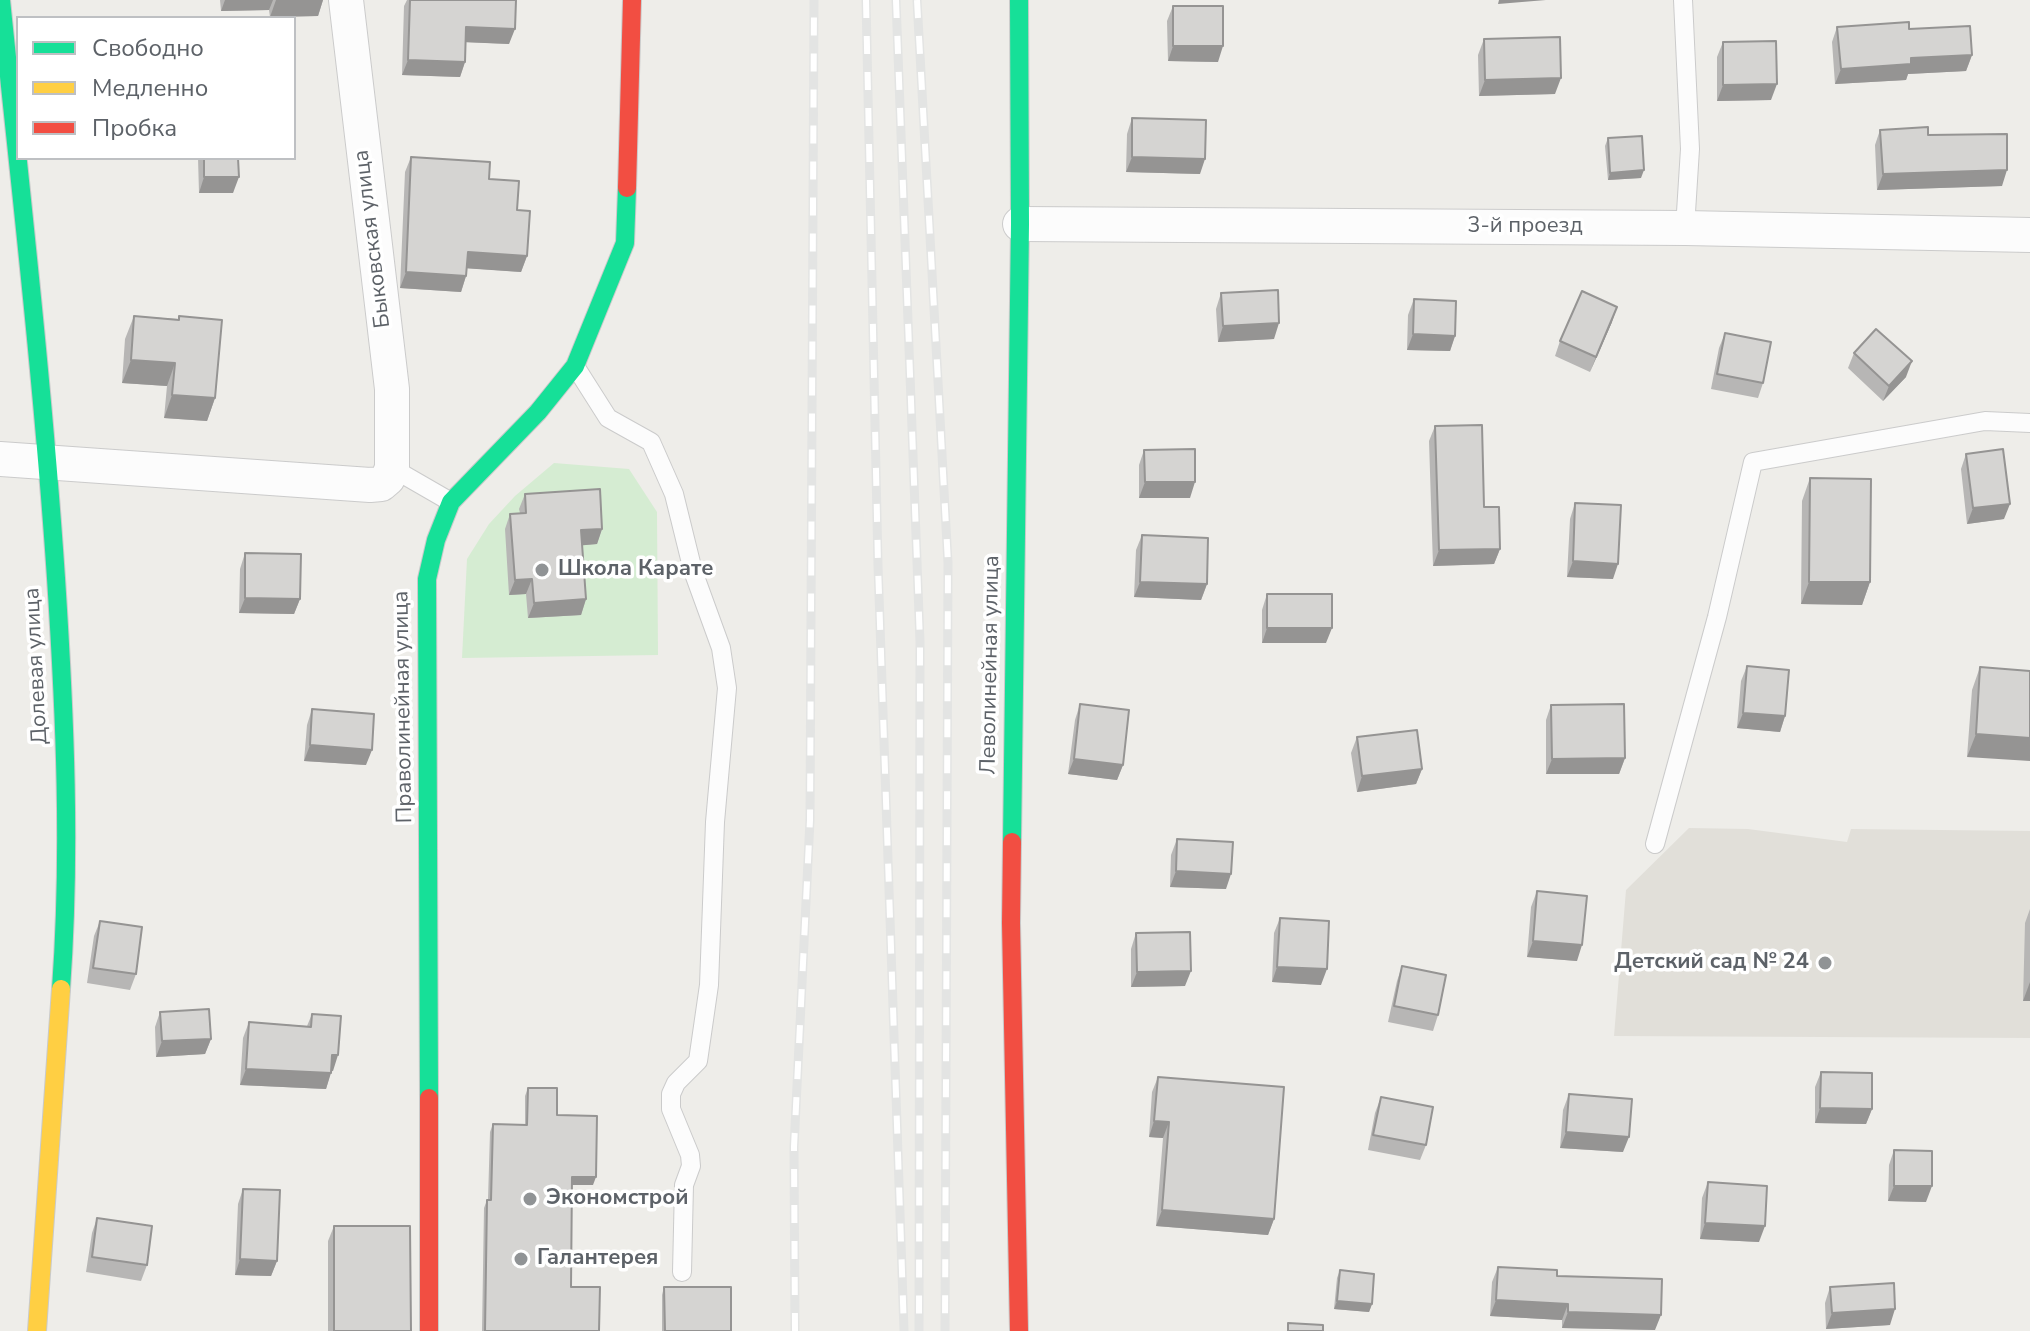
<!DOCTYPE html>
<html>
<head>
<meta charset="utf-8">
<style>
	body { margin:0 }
	#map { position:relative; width:2030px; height:1331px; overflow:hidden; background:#eeede9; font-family:"Nunito Sans",sans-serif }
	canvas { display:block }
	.legend { position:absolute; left:16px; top:16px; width:280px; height:144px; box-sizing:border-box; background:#fff; border:2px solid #bec0c3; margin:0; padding:10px 14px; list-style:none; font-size:24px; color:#5d6268 }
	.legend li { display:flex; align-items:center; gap:16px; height:40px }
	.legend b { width:40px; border:2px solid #bec0c3 }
</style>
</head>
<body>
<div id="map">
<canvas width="2030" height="1331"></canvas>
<ul class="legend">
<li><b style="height:10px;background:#16e098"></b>Свободно</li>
<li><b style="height:10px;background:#ffcf43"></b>Медленно</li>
<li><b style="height:10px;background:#f24e42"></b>Пробка</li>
</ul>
</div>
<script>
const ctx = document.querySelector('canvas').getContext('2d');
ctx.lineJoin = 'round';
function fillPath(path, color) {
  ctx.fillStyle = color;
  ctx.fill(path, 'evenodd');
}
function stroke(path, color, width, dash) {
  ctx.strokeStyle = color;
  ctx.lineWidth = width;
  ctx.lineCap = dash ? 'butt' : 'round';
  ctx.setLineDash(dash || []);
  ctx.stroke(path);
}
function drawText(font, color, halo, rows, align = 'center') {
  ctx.font = font + ' "Nunito Sans",sans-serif';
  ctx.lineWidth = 7;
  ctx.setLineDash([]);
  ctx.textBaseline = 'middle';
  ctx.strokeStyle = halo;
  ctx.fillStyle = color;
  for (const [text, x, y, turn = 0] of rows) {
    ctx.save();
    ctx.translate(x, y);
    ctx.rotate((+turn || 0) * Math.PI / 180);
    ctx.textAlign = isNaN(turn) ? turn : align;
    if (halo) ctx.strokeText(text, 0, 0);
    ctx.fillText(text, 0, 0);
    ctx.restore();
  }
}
const education = new Path2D(`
	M1689,828L1748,829L1847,842L1851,829L2030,831V1038L1614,1036L1626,890Z`);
const green = new Path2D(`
	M554,463L629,469L657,512L658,655L462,658L467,559L489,524L515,496Z`);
const lane = new Path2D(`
	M1683,0L1690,149L1685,228
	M575,366L608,418L651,442L674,494L693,571L721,648L727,688L715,822L709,985L698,1061L676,1083L671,1094V1109L690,1155L691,1166L684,1185L682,1272
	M392,468L451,502
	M1655,844L1717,617L1753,462L1985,421L2030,423`);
const street = new Path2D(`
	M1020,224L1685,228L2030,235
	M0,459L370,485L381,484L388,478L392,468V389L346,0`);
const fast = new Path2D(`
	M1,0C21,193 43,385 56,578C65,716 71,852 61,989
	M1012,842L1020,224L1019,0
	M429,1098L427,579L436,540L451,502L538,412L575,366L625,243L627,188`);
const slow = new Path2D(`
	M37,1331L61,989`);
const jam = new Path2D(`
	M627,188L632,0
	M1012,842L1011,923L1019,1331
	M429,1098V1331`);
const rail = new Path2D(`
	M866,0L878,565L904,1331
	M896,0L920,642L919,1331
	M917,0L948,563L945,1331
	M795,1331L794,1147L810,820L814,0`);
const wall = new Path2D(`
	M220,0H323L318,16L270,17L269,10L221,11Z
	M407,0H516L509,44L466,42L465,62L460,77L402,75L404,6Z
	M1173,6L1218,62L1168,61L1167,21Z
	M1837,27L1909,29L1972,55L1966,71L1908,74L1906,80L1835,84L1832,42Z
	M1484,39L1555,94L1479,96L1478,55Z
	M1723,42L1771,100L1717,101V57Z
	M1132,118L1200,174L1126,172L1127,134Z
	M1880,130L1928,135L2002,186L1877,190L1875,145Z
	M1608,138L1641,178L1608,180L1605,146Z
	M411,157L489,179L517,210L527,256L521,272L467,268L466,276L461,292L400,288L405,172Z
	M198,158H238L233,193H199Z
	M1221,293L1274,339L1218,342L1216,309Z
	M1414,299L1455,336L1450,351L1407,350L1408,315Z
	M134,316L178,319L179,316L215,398L207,421L164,418L167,386L122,383L125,339Z
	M1612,322L1590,372L1555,356L1560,341Z
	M1725,333L1763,383L1758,398L1711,389L1719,348Z
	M1854,353L1906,377L1883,401L1848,368Z
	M1435,426L1484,507L1500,549L1494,564L1433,566L1429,441Z
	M1144,450L1190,498H1139V465Z
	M1966,454L2004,519L1967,524L1961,469Z
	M1810,478L1870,582L1862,605L1801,604L1802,501Z
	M525,494L602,529L597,544L582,545L586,599L581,615L528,618L526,594L509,595L505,529L510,514L520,513L519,509Z
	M1575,503L1613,579L1567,577L1570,519Z
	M1142,535L1207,584L1201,600L1134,597L1136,550Z
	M245,553L300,599L294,614L239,613L240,569Z
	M1267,594L1326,643H1262V610Z
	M1747,666L1785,716L1780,732L1737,728L1741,681Z
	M1980,667L2030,671L1967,757L1972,690Z
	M1080,704L1123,765L1117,780L1068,774L1075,720Z
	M1551,705L1625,758L1619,774H1546V720Z
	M312,709L366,765L304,761L307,725Z
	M1357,737L1422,769L1416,784L1357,792L1351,753Z
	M1177,839L1226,889L1170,887L1171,855Z
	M1537,891L1577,961L1527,957L1531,907Z
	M2030,909V1001H2023L2025,923Z
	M1280,918L1321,985L1272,982L1274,933Z
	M100,921L136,974L130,990L87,983L94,936Z
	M1136,933L1185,986L1131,987V949Z
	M1402,966L1438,1015L1433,1031L1388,1022L1397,981Z
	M160,1012L211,1039L205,1054L156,1057L155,1027Z
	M312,1014L333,1071H331L326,1089L240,1085L243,1038L249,1022L307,1026Z
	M1821,1072L1872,1109L1866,1124L1815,1123V1087Z
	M1158,1077L1274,1219L1268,1235L1156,1226L1163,1138L1149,1137L1152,1092Z
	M528,1088L557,1115L593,1185H572L571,1287L599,1331H482L484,1208L487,1200H488L490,1132L493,1124L525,1125V1096Z
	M1569,1094L1623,1152L1560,1148L1563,1110Z
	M1381,1097L1426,1145L1420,1160L1368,1150L1375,1113Z
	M1894,1150L1926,1202L1888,1201L1889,1165Z
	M1708,1182L1759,1242L1700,1239L1702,1198Z
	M243,1189L277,1261L271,1276L235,1275L238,1204Z
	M97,1218L147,1265L141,1281L86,1272L92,1233Z
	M334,1226L411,1331H328V1241Z
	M1498,1267L1557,1276L1655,1330L1562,1328V1320L1490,1316L1492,1282Z
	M1340,1270L1372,1304L1369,1312L1334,1309L1337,1278Z
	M664,1287L731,1331H662V1295Z
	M1830,1287L1890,1325L1826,1329L1825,1303Z`);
const shadedWall = new Path2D(`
	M225,0H273L269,10L221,11Z
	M276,0H323L318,16L270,17Z
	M1499,0H1546L1498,4Z
	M466,27L515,29L509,44L461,42Z
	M1173,46H1223L1218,62L1168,61Z
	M1972,55L1966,71L1908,74L1906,80L1835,84L1841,69L1911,58Z
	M408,60L465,62L460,77L402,75Z
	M1561,78L1555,94L1479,96L1485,80Z
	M1777,84L1771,100L1717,101L1723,85Z
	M1132,157L1205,159L1200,174L1126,172Z
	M1644,170L1641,178L1608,180L1610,173Z
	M2007,170L2002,186L1877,190L1883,174Z
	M204,177H239L233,193H199Z
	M468,252L527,256L521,272L462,268Z
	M406,272L466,276L461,292L400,288Z
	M1617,307L1612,322L1590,372L1596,357Z
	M1279,323L1274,339L1218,342L1223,326Z
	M1413,334L1455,336L1450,351L1407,350Z
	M131,360L175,363L167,386L122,383Z
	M1912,361L1906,377L1883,401L1889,386Z
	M172,395L215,398L207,421L164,418Z
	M1145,482H1195L1190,498H1139Z
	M2010,504L2004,519L1967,524L1973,508Z
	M602,529L597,544L575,546L581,530Z
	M1500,549L1494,564L1433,566L1439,550Z
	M1573,561L1618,564L1613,579L1567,577Z
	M532,579L526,594L509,595L515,580Z
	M1140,582L1207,584L1201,600L1134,597Z
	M1809,582H1870L1862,605L1801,604Z
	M245,598L300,599L294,614L239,613Z
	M586,599L581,615L528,618L534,603Z
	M1267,628H1332L1326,643H1262Z
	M1743,713L1785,716L1780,732L1737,728Z
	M1976,734L2030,738V761L1967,757Z
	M310,745L372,750L366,765L304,761Z
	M1625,758L1619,774H1546L1552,759Z
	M1074,759L1123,765L1117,780L1068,774Z
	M1422,769L1416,784L1357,792L1362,776Z
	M1176,871L1231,874L1226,889L1170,887Z
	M1533,941L1582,945L1577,961L1527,957Z
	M1277,967L1327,969L1321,985L1272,982Z
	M1191,971L1185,986L1131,987L1137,972Z
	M2030,982V1001H2023Z
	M211,1039L205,1054L156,1057L162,1041Z
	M332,1055H338L333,1071L327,1070Z
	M246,1069L331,1073L326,1089L240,1085Z
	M1820,1108L1872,1109L1866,1124L1815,1123Z
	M1154,1121L1169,1122L1163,1138L1149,1137Z
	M1566,1132L1629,1137L1623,1152L1560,1148Z
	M572,1177H596L593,1185H569Z
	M1894,1186H1932L1926,1202L1888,1201Z
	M1162,1210L1274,1219L1268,1235L1156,1226Z
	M1705,1223L1765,1226L1759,1242L1700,1239Z
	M240,1259L277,1261L271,1276L235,1275Z
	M1496,1300L1568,1304L1562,1320L1490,1316Z
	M1337,1301L1372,1304L1369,1312L1334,1309Z
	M1895,1309L1890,1325L1826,1329L1832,1313Z
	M1568,1312L1661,1315L1655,1330L1562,1328Z`);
const building = new Path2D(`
	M410,0H516L515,29L466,27L465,62L408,60Z
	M1173,6H1223V46H1173Z
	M1909,22V29L1970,26L1972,55L1911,58V64L1841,69L1837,27Z
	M1560,37L1561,78L1485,80L1484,39Z
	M1776,41L1777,84L1723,85V42Z
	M1132,118L1206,120L1205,159L1132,157Z
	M1928,127V135L2007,134V170L1883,174L1880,130Z
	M1642,136L1644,170L1610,173L1608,138Z
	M411,157L490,162L489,179L519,181L517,210L530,211L527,256L468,252L466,276L406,272Z
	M204,158H238L239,177H204Z
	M1278,290L1279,323L1223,326L1221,293Z
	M1582,291L1617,307L1596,357L1560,341Z
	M1414,299L1456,301L1455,336L1413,334Z
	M134,316L179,320V316L222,320L215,398L172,395L175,363L131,360Z
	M1876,329L1912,361L1889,386L1854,353Z
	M1725,333L1771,342L1763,383L1717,374Z
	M1482,425L1484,507H1499L1500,549L1439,550L1435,426Z
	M1195,449V482H1145L1144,450Z
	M2003,449L2010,504L1973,508L1966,454Z
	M1810,478L1871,479L1870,582H1809Z
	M600,489L602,529L581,530L586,599L534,603L532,579L515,580L510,514L526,513L525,494Z
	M1575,503L1621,505L1618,564L1573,561Z
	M1142,535L1208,538L1207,584L1140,582Z
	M245,553L301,554L300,599L245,598Z
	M1267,594H1332V628H1267Z
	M1747,666L1789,670L1785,716L1743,713Z
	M1980,667L2030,671V738L1976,734Z
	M1080,704L1129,710L1123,765L1074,759Z
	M1624,704L1625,758L1552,759L1551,705Z
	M312,709L374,714L372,750L310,745Z
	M1417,730L1422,769L1362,776L1357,737Z
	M1177,839L1233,842L1231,874L1176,871Z
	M1537,891L1587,896L1582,945L1533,941Z
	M1280,918L1329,921L1327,969L1277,967Z
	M100,921L142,927L136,974L93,968Z
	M1190,932L1191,971L1137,972L1136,933Z
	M1402,966L1446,975L1438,1015L1394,1006Z
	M209,1009L211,1039L162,1041L160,1012Z
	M312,1014L341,1016L338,1055H332L331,1073L246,1069L249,1022L311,1027Z
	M1821,1072L1872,1073V1109L1820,1108Z
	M1158,1077L1284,1087L1274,1219L1162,1210L1169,1122L1154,1121Z
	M528,1088H557V1115L597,1116L596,1177H572L571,1287H600L599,1331H485L487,1200H491L493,1124L527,1125Z
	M1569,1094L1632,1099L1629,1137L1566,1132Z
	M1381,1097L1433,1107L1426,1145L1373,1135Z
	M1894,1150L1932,1151V1186H1894Z
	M1708,1182L1767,1186L1765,1226L1705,1223Z
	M243,1189L280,1190L277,1261L240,1259Z
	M97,1218L152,1226L147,1265L92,1257Z
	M334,1226H410L411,1331H334Z
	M1498,1267L1557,1270V1276L1662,1279L1661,1315L1568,1312V1304L1496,1300Z
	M1340,1270L1374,1274L1372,1304L1337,1301Z
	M1894,1283L1895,1309L1832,1313L1830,1287Z
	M664,1287H731V1331H665Z
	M1288,1323L1323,1325V1331H1288Z`);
const markers = [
	[542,570,8,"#909395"],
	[1825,963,8,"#909395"],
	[530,1199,8,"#909395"],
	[521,1259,8,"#909395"]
];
const streetNames = [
	["3-й проезд",1525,227],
	["Быковская улица",373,239,-97],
	["Леволинейная улица",991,665,-89],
	["Долевая улица",37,666,-93],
	["Праволинейная улица",404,707,-91]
];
const poiNames = [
	["Школа Карате",558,570],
	["Детский сад № 24",1809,963,"right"],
	["Экономстрой",546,1199],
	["Галантерея",537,1259]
];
fillPath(education, '#e1dfd9');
fillPath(green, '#d5ecd2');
stroke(lane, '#cbcbcb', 20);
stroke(street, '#cbcbcb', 36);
stroke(fast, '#c9caca', 20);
stroke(slow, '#c9caca', 20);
stroke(jam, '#c9caca', 20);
stroke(lane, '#fcfcfc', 18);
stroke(street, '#fcfcfc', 34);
stroke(fast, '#16e098', 18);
stroke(slow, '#ffcf43', 18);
stroke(jam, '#f24e42', 18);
stroke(rail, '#e3e4e3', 9);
stroke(rail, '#fff', 6, [18]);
fillPath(wall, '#b7b6b5');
fillPath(shadedWall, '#959493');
fillPath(building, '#d5d4d2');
stroke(building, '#959493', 2);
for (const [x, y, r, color] of markers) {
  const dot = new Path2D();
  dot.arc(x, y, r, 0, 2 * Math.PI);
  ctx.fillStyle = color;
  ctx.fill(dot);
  stroke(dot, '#fff', 3);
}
drawText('22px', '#5d6268', '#fff', streetNames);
drawText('bold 22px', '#5d6268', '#fff', poiNames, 'left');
</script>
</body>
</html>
